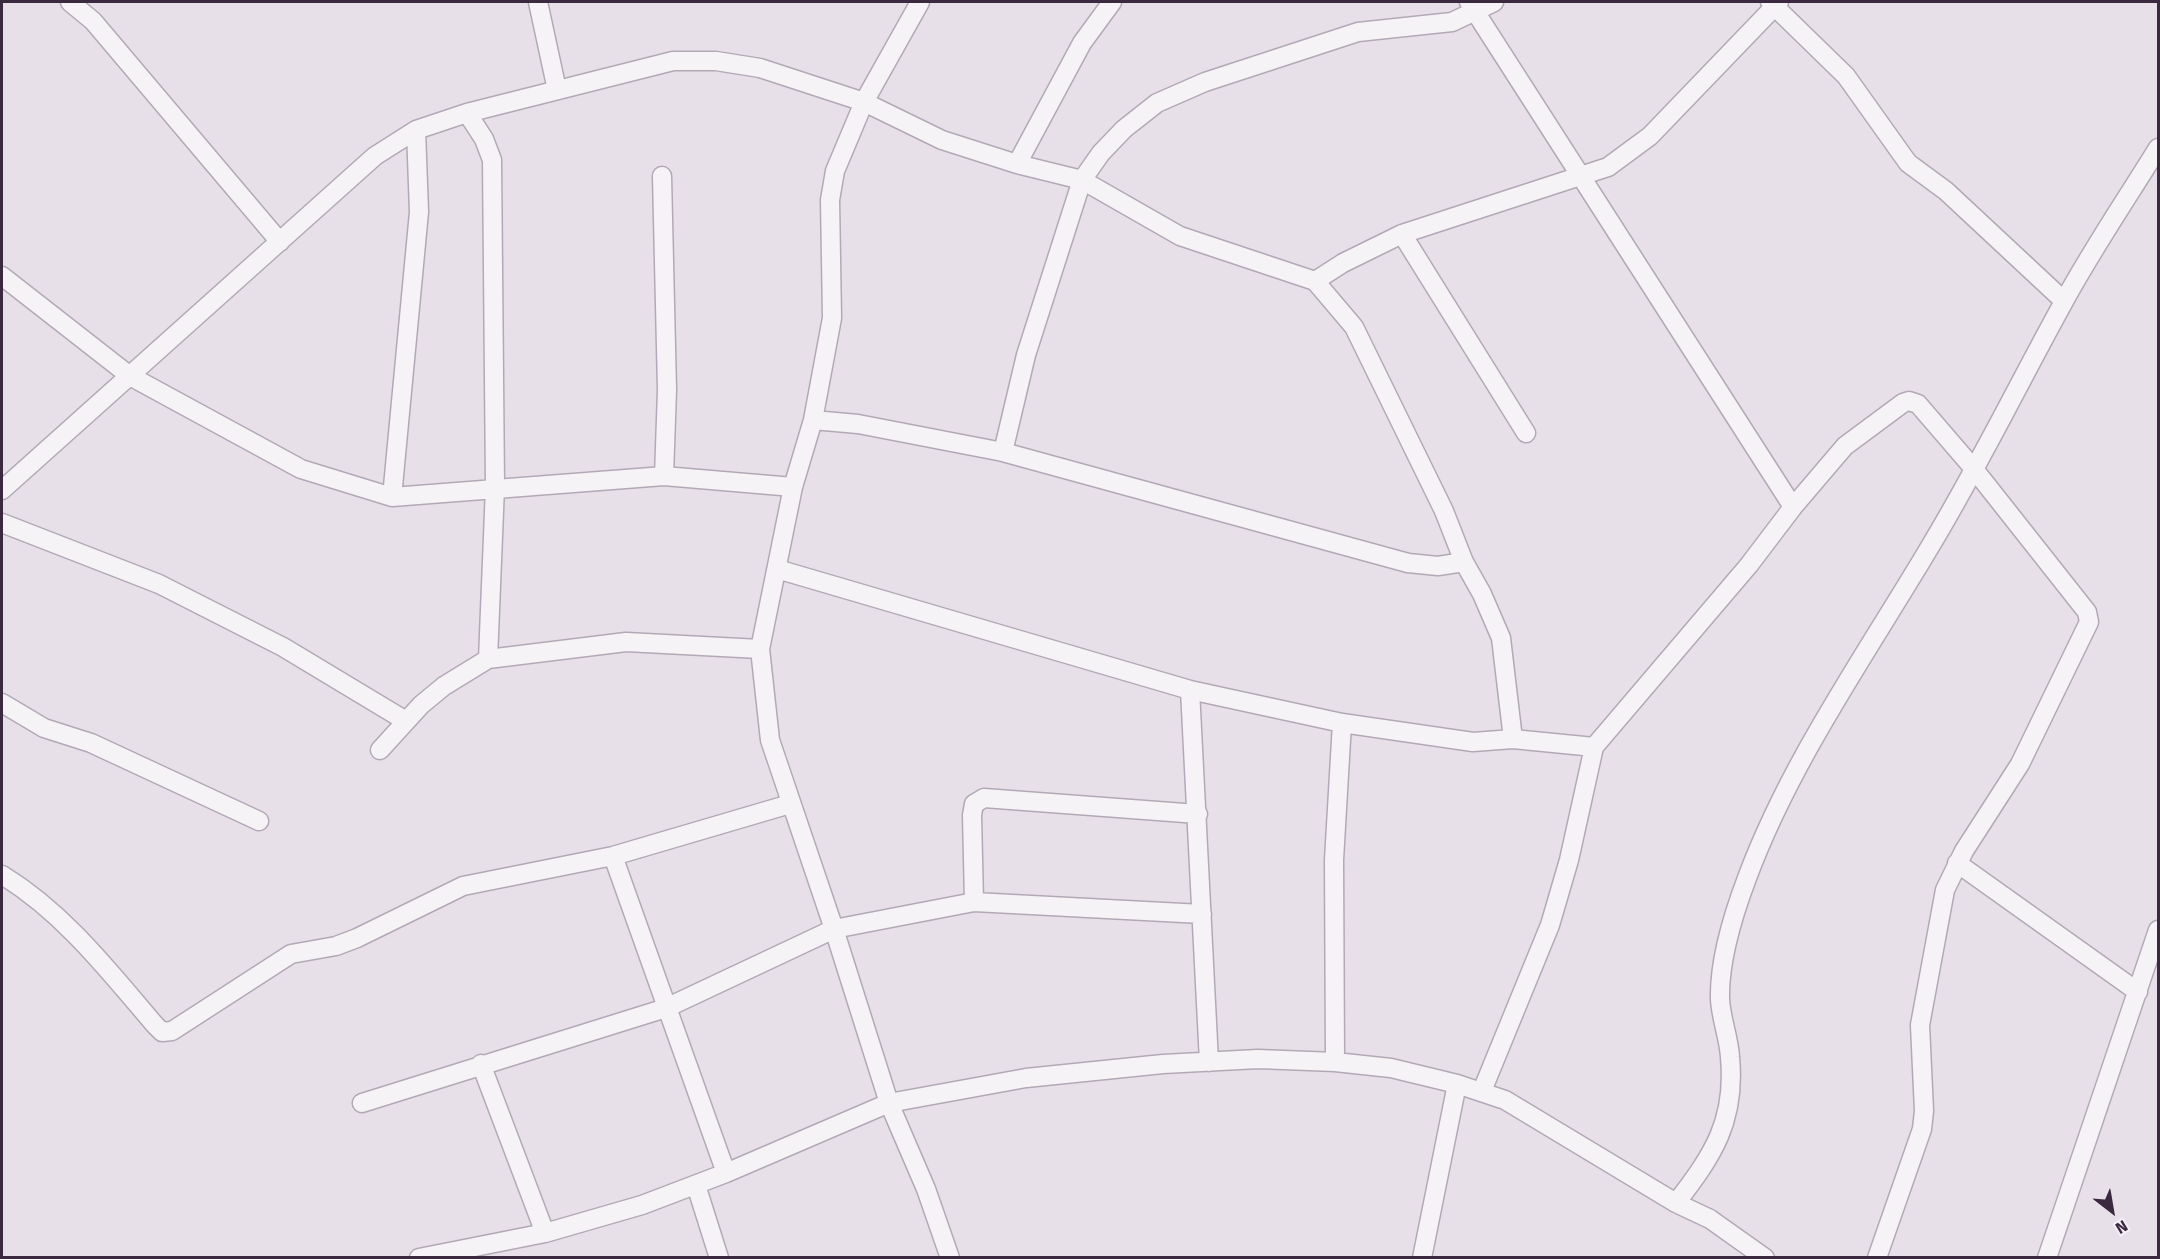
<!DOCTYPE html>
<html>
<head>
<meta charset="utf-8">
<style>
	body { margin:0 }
	#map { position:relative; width:2160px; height:1259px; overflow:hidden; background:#e7e0e9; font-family:"Fira Sans",sans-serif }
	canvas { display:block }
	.frame { position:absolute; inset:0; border:3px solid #3b2940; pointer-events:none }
	.north { position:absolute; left:2082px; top:1181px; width:60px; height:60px; -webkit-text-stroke:4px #f4f0f6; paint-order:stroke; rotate:149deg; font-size:16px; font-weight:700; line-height:24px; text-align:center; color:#3b2940 }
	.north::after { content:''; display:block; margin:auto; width:21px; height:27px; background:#3b2940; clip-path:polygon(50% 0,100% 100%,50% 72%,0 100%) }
</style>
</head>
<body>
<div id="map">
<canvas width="2160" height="1259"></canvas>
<div class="frame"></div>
<div class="north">N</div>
</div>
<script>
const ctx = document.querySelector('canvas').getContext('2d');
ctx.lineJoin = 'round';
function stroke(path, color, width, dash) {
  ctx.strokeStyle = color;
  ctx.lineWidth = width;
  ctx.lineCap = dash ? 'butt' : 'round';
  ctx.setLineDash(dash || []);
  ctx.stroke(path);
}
const minor = new Path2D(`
	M70,2L93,21L280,242
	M538,2L557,90
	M1469,2L1793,507
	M1770,2L1846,76L1908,163L1946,191L2064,301
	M467,113L484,139L492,160L495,487L488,659
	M1017,164L1082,43L1112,2
	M662,176L667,390L664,476
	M1402,234L1526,433
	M2,276L130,376L301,469L392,497L664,476L793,487
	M1315,281L1343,263L1402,234L1608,167L1650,136L1779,2
	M813,420L832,318L830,200L835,171L864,102L920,2
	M1003,452L1026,355L1082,180L1101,153L1124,129L1157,103L1205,82L1358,32L1452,22L1494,2
	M2,490L375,156L416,130L467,113L673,61H716L760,68L864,102L942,140L1017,164L1082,180L1180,236L1315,281L1354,327L1444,511L1464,562
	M392,497L419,212L416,130
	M2,523L159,584L283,647L406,721
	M777,569L1190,690L1342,723L1473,742L1513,739
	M1190,690L1209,1062
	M2,703L44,728L91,743L259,821
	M380,750L421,705L444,686L488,659L626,642L760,649
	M613,856L726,1173
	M1957,863L2138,992
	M2,875C64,913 108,970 155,1025L162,1032L172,1031L291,954L336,946L357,938L463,886L613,856L790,804
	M974,902L972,815L974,804L984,798L1198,814
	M1335,1062L1334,860L1342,723
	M481,1064L545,1233
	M1482,1091L1550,925L1569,860L1594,747L1749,565L1793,507L1845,446L1903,403L1909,401L1918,404L1974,469L2087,612L2089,622L2020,764L1964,851L1945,890L1920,1025L1924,1111L1922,1129L1877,1258
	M362,1103L666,1008L834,929L974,902L1202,914
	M696,1185L719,1258
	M1676,1203C1713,1155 1736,1121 1730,1057C1729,1038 1721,1019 1720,999C1719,959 1733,915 1747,878C1791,760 1867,653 1931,545C1978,467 2018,385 2062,305C2091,251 2126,200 2158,148
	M419,1258L545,1233L642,1205L726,1173L889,1103L1026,1078L1163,1064L1258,1059L1335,1062L1391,1068L1457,1084L1505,1100L1676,1203L1710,1219L1765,1258
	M950,1258L926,1189L889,1103L834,929L770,740L760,649L793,487L813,420L858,424L1003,452L1408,563L1438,566L1464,562L1482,594L1501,638L1513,739L1594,747
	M1422,1258L1457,1084
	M2047,1258L2158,930`);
stroke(minor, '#b3a9b6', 21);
stroke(minor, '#f6f3f7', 18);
</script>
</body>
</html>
